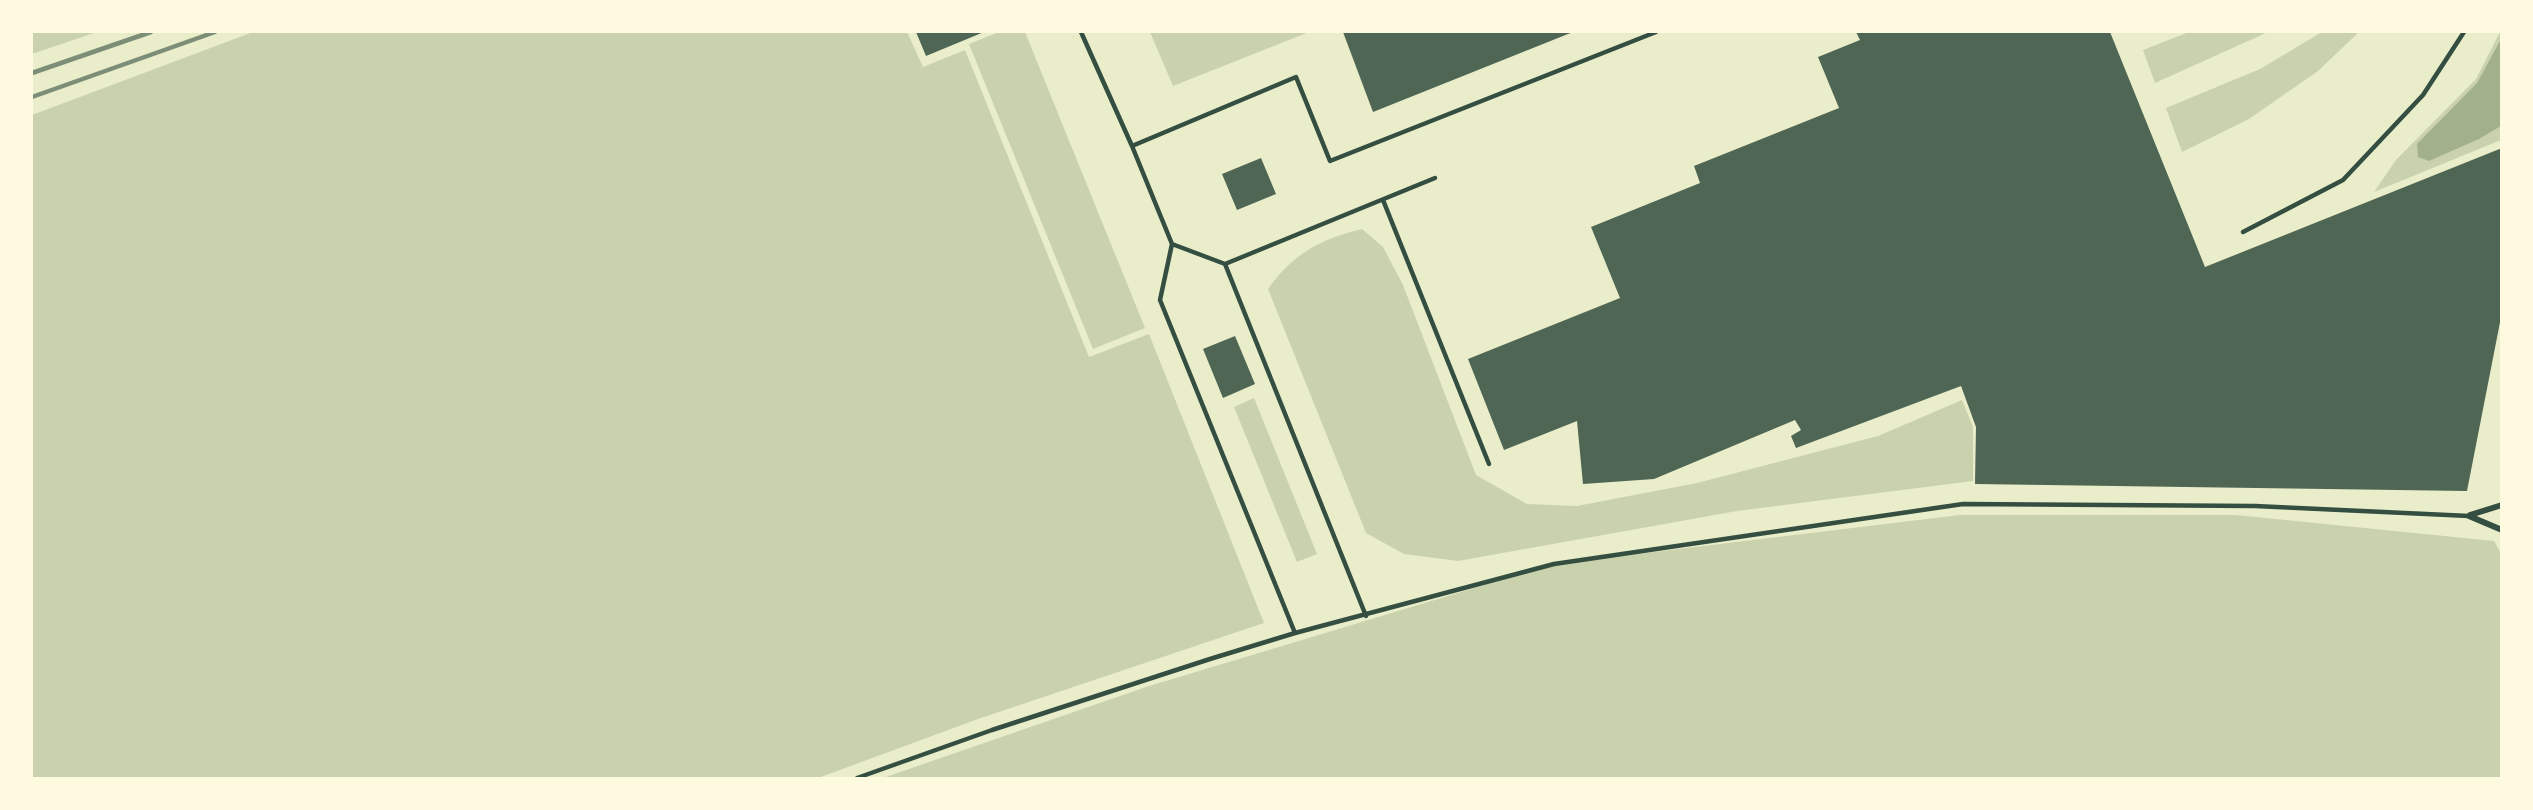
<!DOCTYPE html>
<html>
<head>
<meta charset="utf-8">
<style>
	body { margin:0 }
	#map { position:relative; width:2533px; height:810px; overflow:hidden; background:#e9edc9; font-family:Poppins,sans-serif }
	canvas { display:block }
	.frame { position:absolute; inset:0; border:33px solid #fefae0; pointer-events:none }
</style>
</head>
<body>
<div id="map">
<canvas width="2533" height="810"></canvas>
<div class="frame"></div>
</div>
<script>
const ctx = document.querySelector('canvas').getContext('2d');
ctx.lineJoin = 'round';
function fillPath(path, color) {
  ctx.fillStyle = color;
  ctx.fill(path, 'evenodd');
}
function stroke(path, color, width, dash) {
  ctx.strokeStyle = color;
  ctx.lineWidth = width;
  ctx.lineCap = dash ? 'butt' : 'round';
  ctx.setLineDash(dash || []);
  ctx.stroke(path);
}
const green = new Path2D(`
	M32,32H97L32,54Z
	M253,32H907L923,67L965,50L1089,357L1149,334L1264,623L978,719L818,778H32V115Z
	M999,32H1025L1145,328L1093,349L969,44Z
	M1150,32H1309L1173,86Z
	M2189,32H2268L2155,83L2143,50Z
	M2322,32H2359L2318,71L2249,119L2182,152L2166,108L2260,69Z
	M2500,32L2501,140L2374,192L2396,160L2476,79Z
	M1362,229L1383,247L1403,285L1476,475L1527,504L1577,506L1697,483L1878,436L1962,400L1973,427V481L1737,511L1458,561L1404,554L1366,533L1268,289C1293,254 1320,239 1362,229Z
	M1254,398L1317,554L1297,562L1234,407Z
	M1960,515H2236L2494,541L2501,553V778H883L1146,687L1554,564Z`);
const water = new Path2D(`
	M2501,39V126L2479,139L2429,161L2418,157L2417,144L2477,83Z`);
const building = new Path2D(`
	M916,32H984L926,56Z
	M1343,32H1573L1373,112Z
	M1856,32H2110L2205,267L2502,148V312L2467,491L1975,484L1976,427L1961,386L1796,448L1791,436L1801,430L1795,420L1654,479L1583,484L1577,421L1504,450L1468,359L1620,298L1591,227L1700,183L1694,166L1839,108L1818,57L1860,40Z
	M1261,158L1276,194L1237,210L1222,174Z
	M1235,336L1255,384L1223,398L1203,349Z`);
const service = new Path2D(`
	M1081,32L1132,146L1172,244L1225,264L1366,616
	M1132,146L1296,77L1330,161L1656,32
	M1383,200L1489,464
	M2243,232L2343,180L2423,95L2464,32
	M1172,244L1160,300L1295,633
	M1225,264L1435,178
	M857,778L992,730L1210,659L1295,633L1554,564L1963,504L2255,506L2469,516`);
const minor = new Path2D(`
	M2470,515L2502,505
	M2469,516L2502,530`);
const rail = new Path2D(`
	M32,73L151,32
	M32,97L215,32`);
fillPath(green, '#cad2ad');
fillPath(water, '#a3b18a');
fillPath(building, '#4f6655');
stroke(service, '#344e41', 4.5);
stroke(minor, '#344e41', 6);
stroke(rail, '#7c8e77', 4.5);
</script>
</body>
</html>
